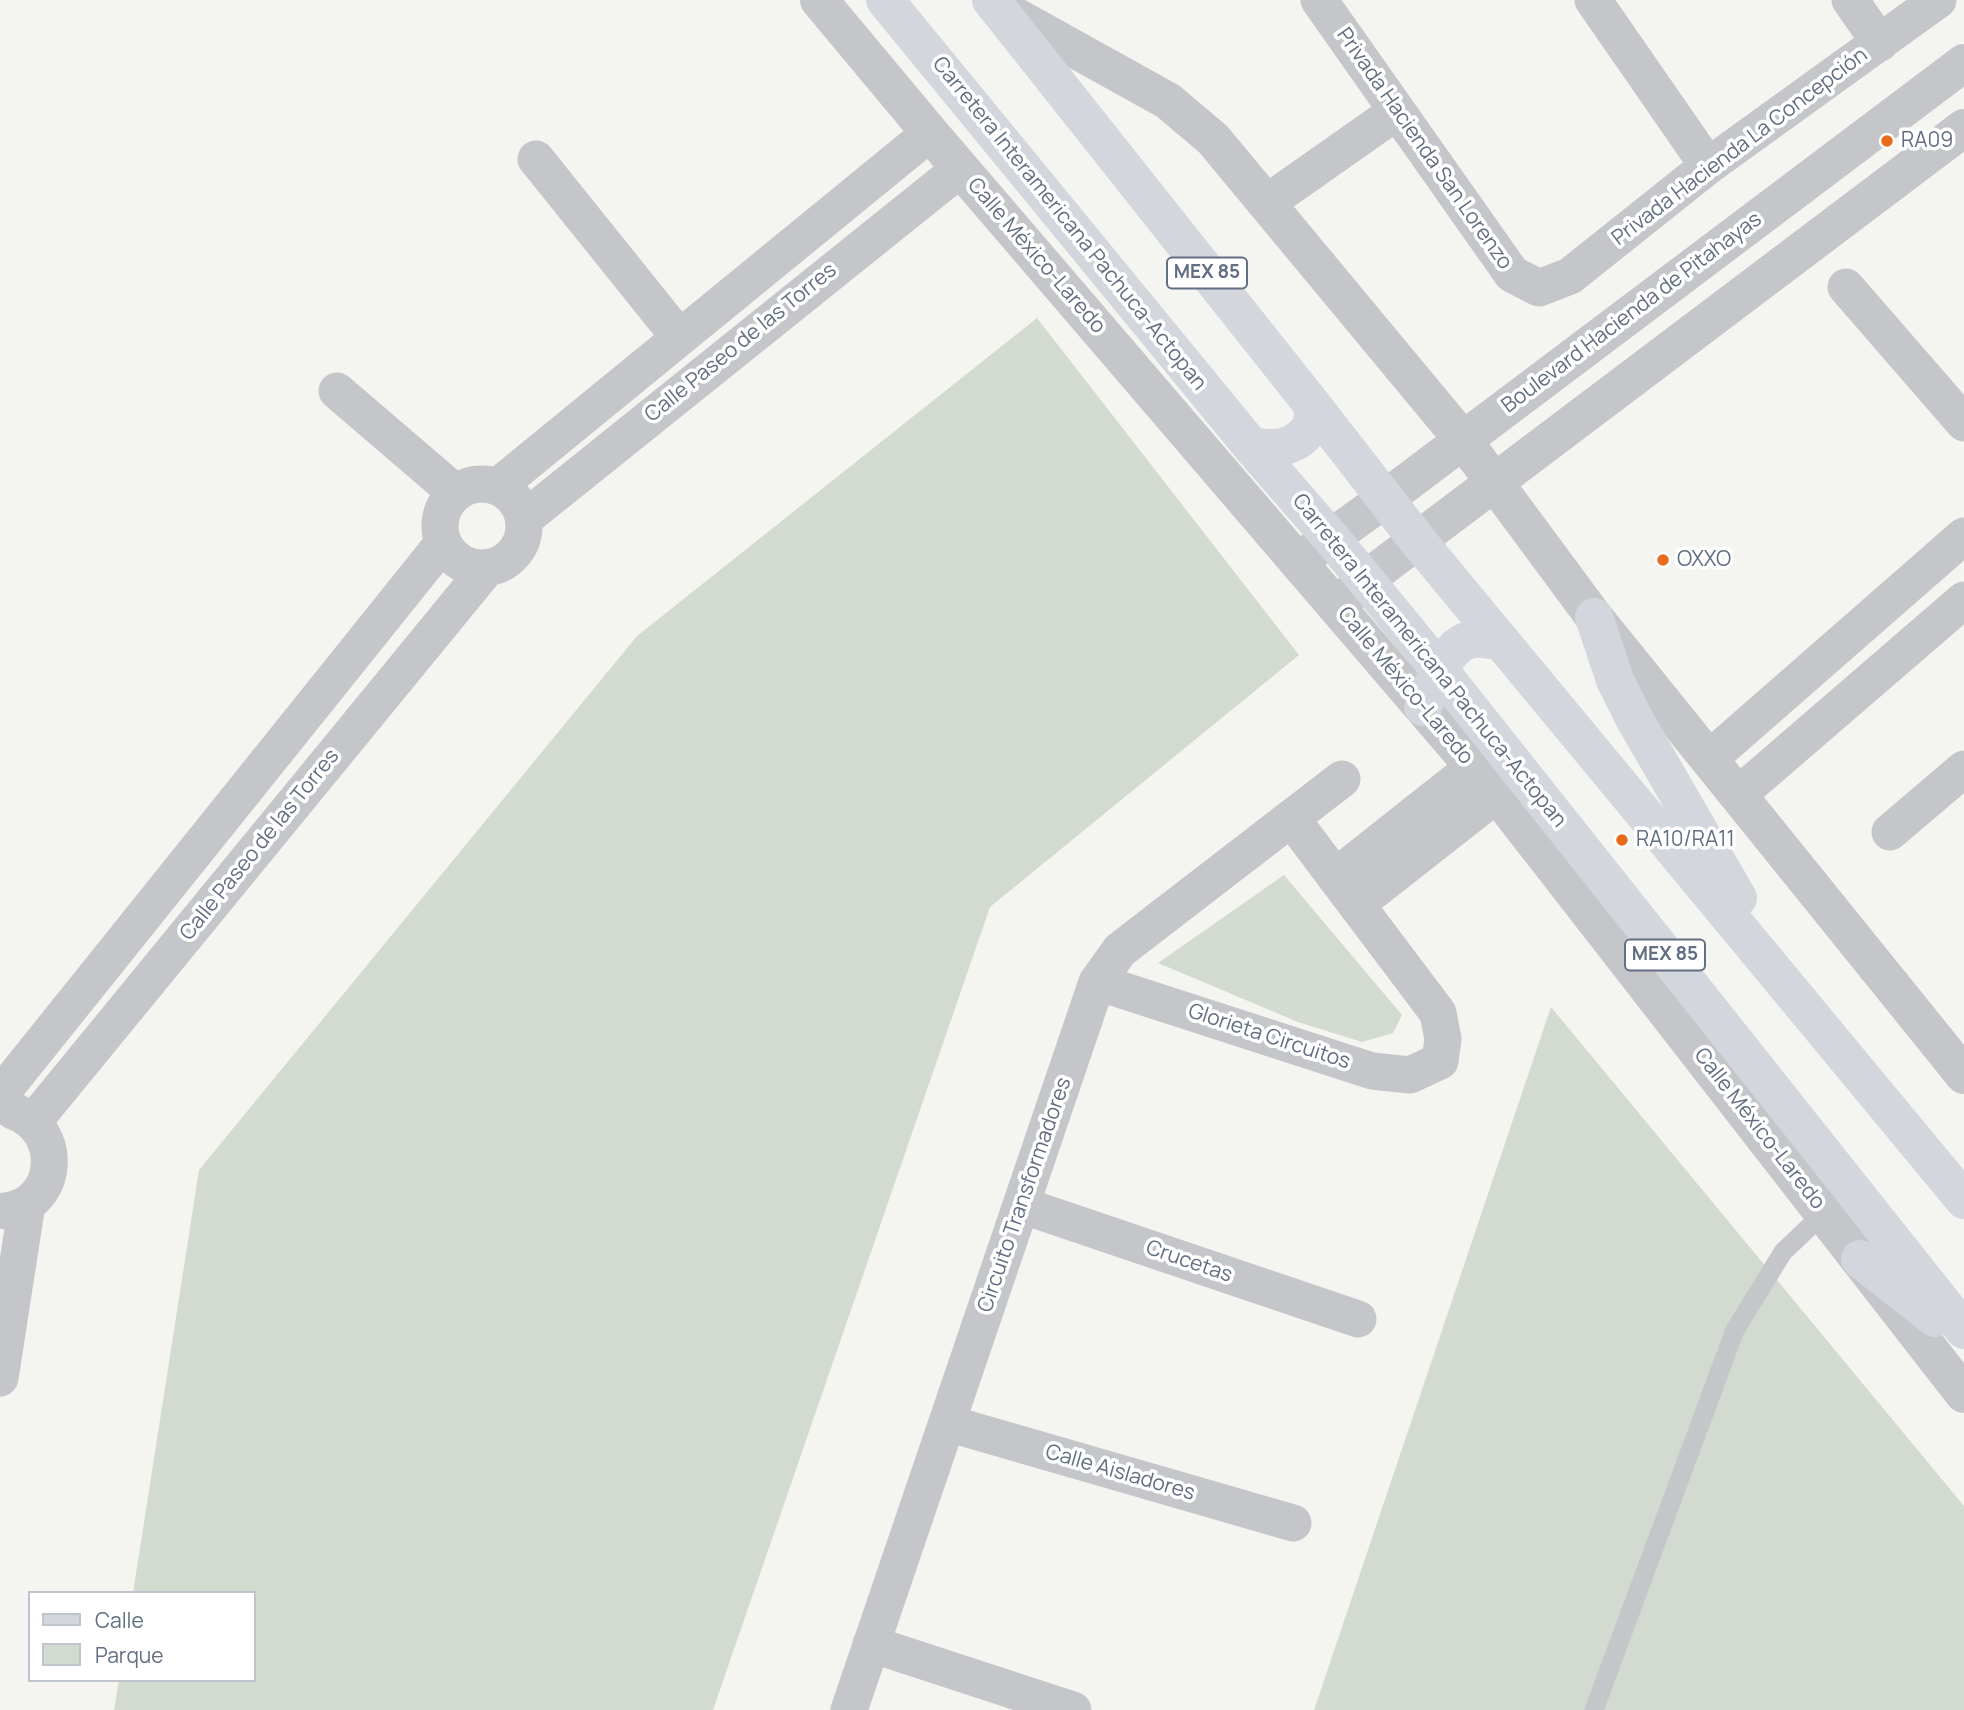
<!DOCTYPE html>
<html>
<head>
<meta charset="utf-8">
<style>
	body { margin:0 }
	#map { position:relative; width:1964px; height:1710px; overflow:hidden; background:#f4f4f0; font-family:Manrope,sans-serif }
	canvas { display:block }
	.legend { position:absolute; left:28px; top:1591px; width:228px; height:91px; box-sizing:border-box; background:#fff; border:2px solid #c0c5cd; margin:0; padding:9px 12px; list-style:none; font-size:21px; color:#626f82 }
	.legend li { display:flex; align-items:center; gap:14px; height:35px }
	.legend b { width:35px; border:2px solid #c0c5cd }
</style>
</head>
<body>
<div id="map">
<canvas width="1964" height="1710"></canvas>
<ul class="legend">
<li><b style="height:9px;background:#d3d6dc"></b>Calle</li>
<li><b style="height:19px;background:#d3dbd1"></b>Parque</li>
</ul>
</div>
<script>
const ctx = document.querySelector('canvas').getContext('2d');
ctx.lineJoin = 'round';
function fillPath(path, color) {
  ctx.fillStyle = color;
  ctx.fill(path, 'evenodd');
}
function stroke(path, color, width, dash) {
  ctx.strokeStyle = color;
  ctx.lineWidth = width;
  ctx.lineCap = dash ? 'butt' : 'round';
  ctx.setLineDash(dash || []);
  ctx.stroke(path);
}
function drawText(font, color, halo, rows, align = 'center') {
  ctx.font = font + ' Manrope,sans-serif';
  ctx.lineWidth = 7;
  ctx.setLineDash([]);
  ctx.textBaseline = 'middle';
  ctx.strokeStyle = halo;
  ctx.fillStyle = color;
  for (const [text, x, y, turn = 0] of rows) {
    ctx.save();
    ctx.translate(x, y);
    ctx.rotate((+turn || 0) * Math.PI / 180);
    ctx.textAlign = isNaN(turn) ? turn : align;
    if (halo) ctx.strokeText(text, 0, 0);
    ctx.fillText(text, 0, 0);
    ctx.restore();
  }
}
const green = new Path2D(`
	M1037,318L1299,655L990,907L713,1710H114L119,1680H254V1593H133L199,1170L637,636Z
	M1284,875L1402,1015L1393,1033L1362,1042L1298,1022L1158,963Z
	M1551,1007L1964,1506V1710H1314Z`);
const service = new Path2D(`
	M1594,1710L1735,1330L1783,1252L1824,1213`);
const minor = new Path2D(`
	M1319,0L1512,274L1539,288L1570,276L1708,166L1938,0
	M1593,0L1708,166
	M1850,0L1880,43
	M536,159L679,337
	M1268,202L1396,112
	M1846,287L1964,423
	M337,391L456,493
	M440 526a42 42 0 1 1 84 0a42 42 0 1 1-84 0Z
	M497,487L930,133
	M524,519L960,169
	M1709,759L1964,536
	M1738,795L1964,600
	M1890,832L1964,769
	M1335,877L1474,767
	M1357,904L1497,794
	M1097,982L1372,1071L1410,1075L1440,1061L1443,1039L1438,1013L1291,818
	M0,1095L443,543
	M33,1122L487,568
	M1021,1205L1358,1319
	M5,1211C60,1205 65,1129 13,1111
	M0,1378L27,1204
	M947,1423L1293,1523
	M871,1644L1073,1710
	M849,1710L1097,982L1120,950L1342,779`);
const tertiary = new Path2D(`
	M819,0L930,133L1497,794L1964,1394
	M995,5L1168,101L1213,139L1463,440L1594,617L1964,1075
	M1304,557L1385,499L1964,63
	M1342,601L1365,580L1964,128`);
const primary = new Path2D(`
	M885,0L1251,446L1331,538L1441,672L1964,1330
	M991,0L1314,407L1418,541L1964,1200
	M1251,446C1271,450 1296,449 1309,429C1312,424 1313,413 1314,407
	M1594,617L1615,680L1635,720L1738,898
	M1423,707C1433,687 1444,647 1469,640C1479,637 1491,640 1502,642
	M1860,1259L1935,1318`);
const markers = [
	[1887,141,7,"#e86b1c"],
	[1663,560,7,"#e86b1c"],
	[1622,840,7,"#e86b1c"]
];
const shields = [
	[1207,273,80],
	[1665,955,80]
];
const shieldNames = [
	["MEX 85",1207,273],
	["MEX 85",1665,955]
];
const poiNames = [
	["RA09",1901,141],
	["OXXO",1677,560],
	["RA10/RA11",1636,840]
];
const streetNames = [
	["Privada Hacienda La Concepción",1740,147,-37],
	["Privada Hacienda San Lorenzo",1424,149,55],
	["Carretera Interamericana Pachuca-Actopan",1069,224,51],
	["Calle México-Laredo",1036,256,49],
	["Boulevard Hacienda de Pitahayas",1632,313,-37],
	["Calle Paseo de las Torres",741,343,-39],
	["Carretera Interamericana Pachuca-Actopan",1429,661,51],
	["Calle México-Laredo",1405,686,50],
	["Calle Paseo de las Torres",260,845,-51],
	["Glorieta Circuitos",1269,1037,18],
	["Calle México-Laredo",1759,1129,52],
	["Circuito Transformadores",1025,1195,-71],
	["Crucetas",1189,1262,19],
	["Calle Aisladores",1120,1473,16]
];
fillPath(green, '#d3dbd1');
stroke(service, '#c4c6ca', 19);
stroke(minor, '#c4c6ca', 37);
stroke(tertiary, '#c4c6ca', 38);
stroke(primary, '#d3d6dc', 38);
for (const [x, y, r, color] of markers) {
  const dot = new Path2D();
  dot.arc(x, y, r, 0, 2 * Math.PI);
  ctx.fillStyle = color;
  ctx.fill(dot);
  stroke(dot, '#fff', 2.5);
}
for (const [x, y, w] of shields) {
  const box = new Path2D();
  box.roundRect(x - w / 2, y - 15.5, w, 31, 5);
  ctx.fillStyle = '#fff';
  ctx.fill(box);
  stroke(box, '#626f82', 2);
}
drawText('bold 19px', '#626f82', null, shieldNames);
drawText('21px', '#626f82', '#fff', poiNames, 'left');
drawText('21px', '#626f82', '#fff', streetNames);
</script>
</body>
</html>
